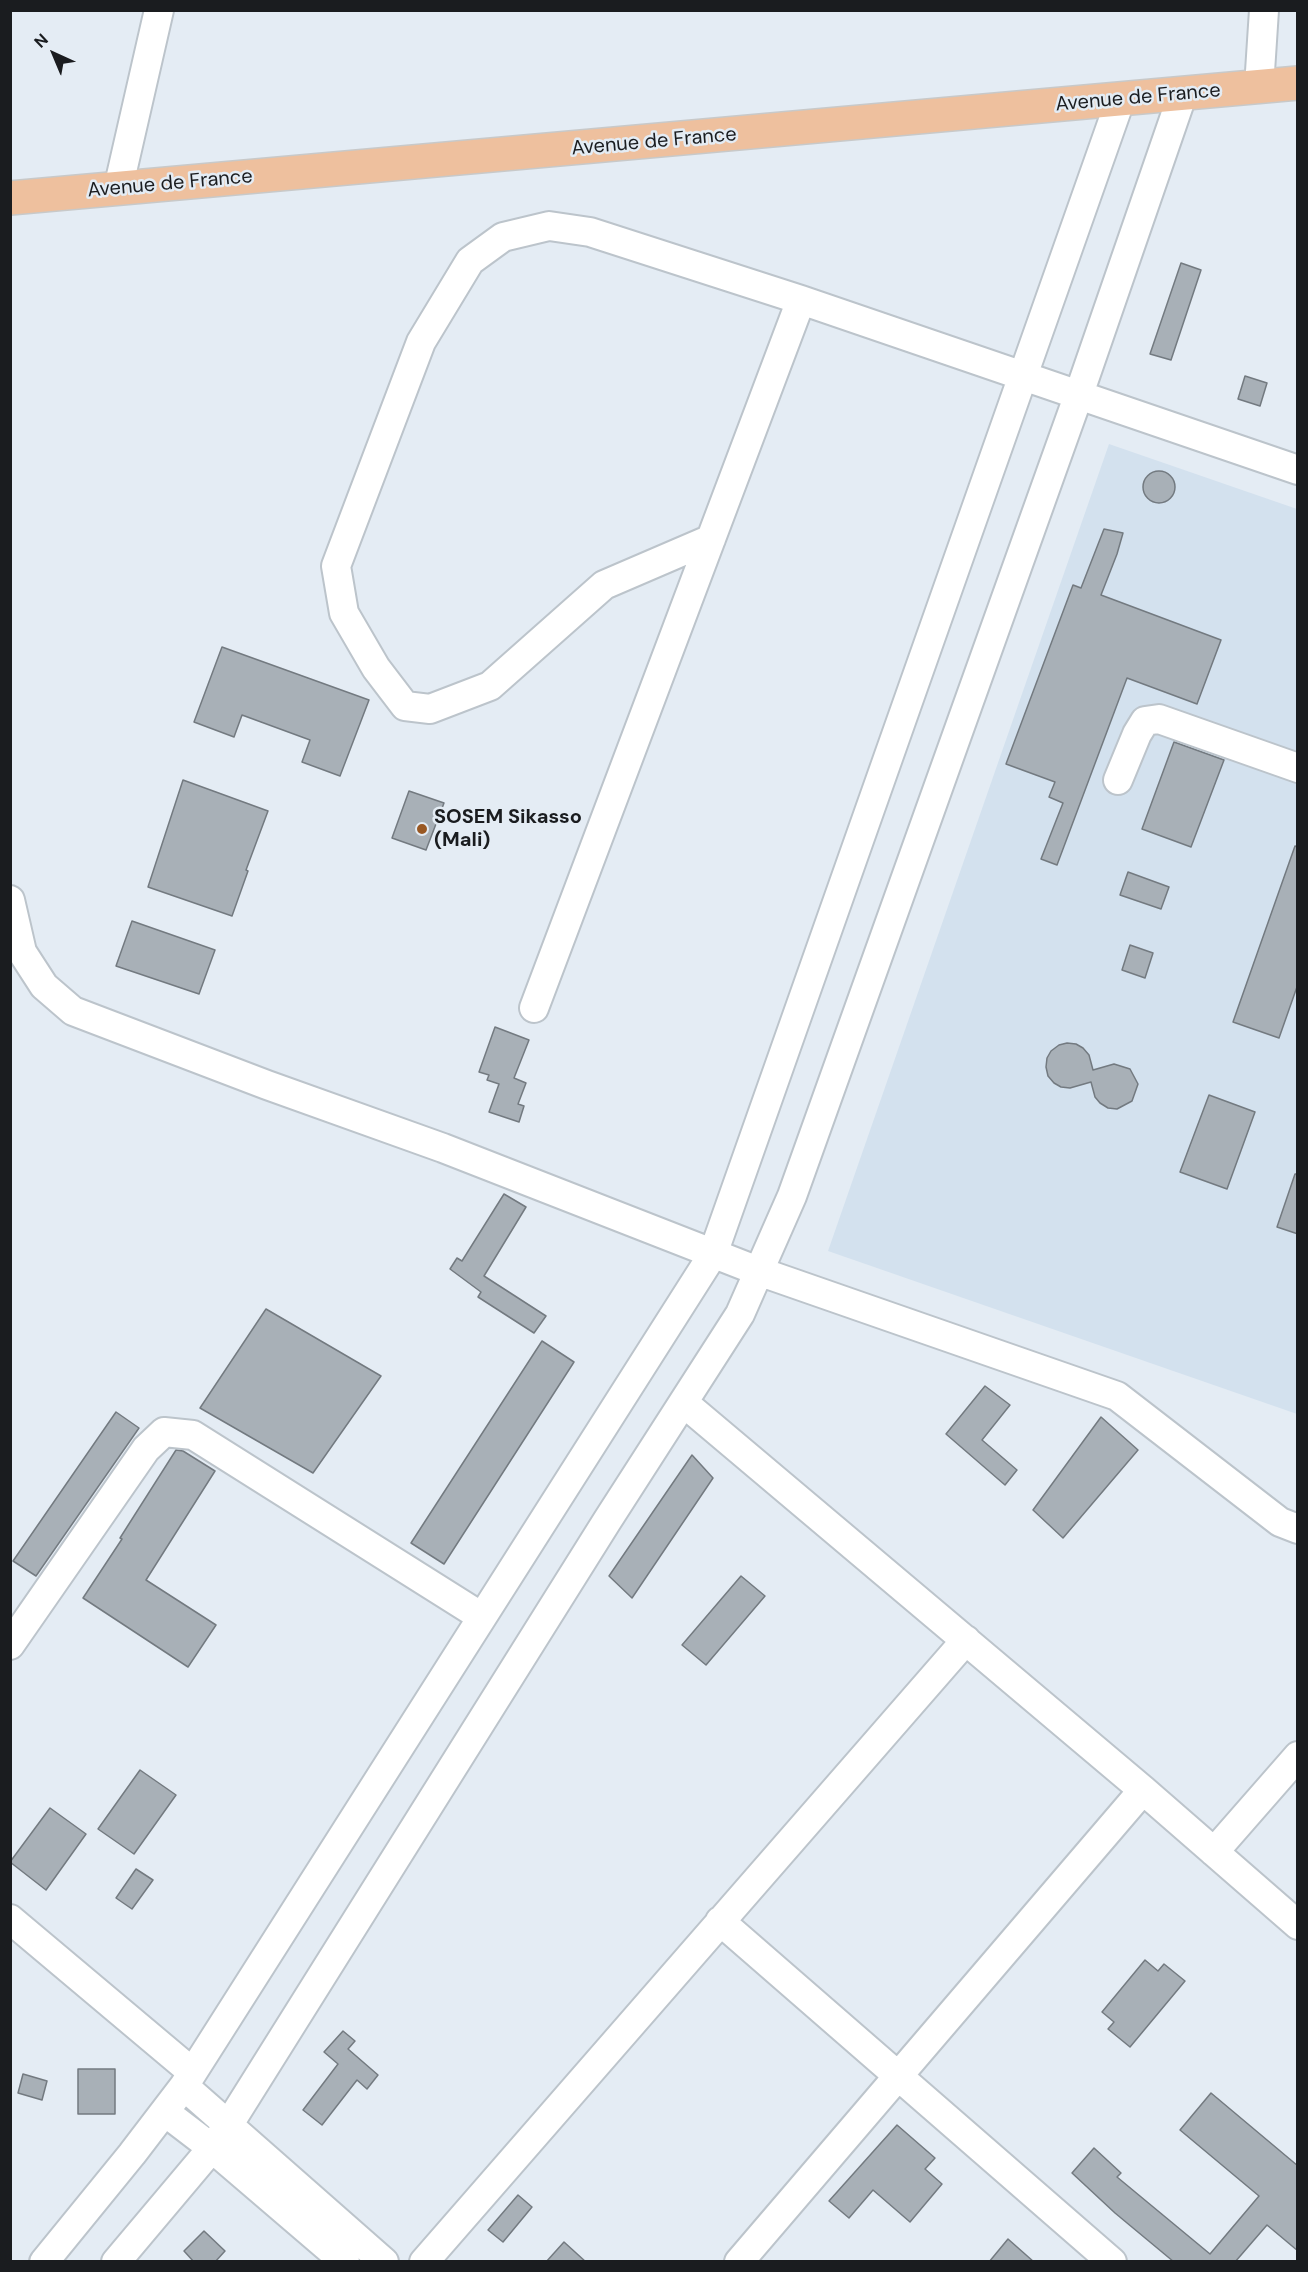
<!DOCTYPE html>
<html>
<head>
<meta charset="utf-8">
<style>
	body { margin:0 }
	#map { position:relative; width:1308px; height:2272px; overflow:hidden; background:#e4ecf4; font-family:"DM Sans",sans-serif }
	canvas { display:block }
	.frame { position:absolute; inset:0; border:12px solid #1a1c1f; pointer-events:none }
	.north { position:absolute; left:24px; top:24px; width:60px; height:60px; -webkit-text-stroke:4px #e4ecf4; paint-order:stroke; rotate:316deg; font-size:16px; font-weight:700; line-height:24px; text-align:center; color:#1a1c1f }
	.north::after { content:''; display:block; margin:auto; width:21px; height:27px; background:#1a1c1f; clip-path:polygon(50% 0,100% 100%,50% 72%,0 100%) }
</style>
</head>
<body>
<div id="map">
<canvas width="1308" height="2272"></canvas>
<div class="frame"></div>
<div class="north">N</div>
</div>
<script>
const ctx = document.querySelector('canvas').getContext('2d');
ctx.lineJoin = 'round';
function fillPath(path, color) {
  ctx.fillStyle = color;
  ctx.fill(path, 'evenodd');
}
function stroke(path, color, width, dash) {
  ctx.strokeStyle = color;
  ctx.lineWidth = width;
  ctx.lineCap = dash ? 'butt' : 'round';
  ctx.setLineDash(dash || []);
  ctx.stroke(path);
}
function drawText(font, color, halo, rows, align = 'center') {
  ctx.font = font + ' "DM Sans",sans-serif';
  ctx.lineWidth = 5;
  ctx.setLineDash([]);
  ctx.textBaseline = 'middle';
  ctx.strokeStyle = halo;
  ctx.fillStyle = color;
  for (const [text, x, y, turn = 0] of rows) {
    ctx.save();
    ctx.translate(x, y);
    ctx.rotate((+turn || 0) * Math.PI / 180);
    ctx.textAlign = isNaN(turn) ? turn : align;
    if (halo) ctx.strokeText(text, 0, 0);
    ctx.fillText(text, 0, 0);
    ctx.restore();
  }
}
const built = new Path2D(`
	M1109,444L1297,509V1414L828,1251Z`);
const building = new Path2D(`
	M1181,263L1201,270L1171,360L1150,354Z
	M1245,376L1267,383L1260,406L1238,399Z
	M1143 487a16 16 0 1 1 32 0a16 16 0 1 1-32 0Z
	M1104,529L1123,533L1117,554L1101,595L1221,640L1197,704L1127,678L1057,865L1041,859L1063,803L1049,797L1055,782L1006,764L1073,585L1081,588Z
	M222,647L369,700L340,776L302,762L310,740L242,715L234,737L194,722Z
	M1174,742L1224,760L1191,847L1142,829Z
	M183,780L268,811L246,870L248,871L232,916L148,887Z
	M409,791L444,803L426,850L392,838Z
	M1295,846L1298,847V984L1279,1038L1233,1022Z
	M1128,872L1169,887L1161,909L1120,895Z
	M132,921L215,950L199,994L116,966Z
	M1130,945L1153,953L1145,978L1122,970Z
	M495,1027L529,1040L514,1078L526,1083L518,1104L524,1106L519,1122L489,1112L499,1084L487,1080L489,1075L479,1072Z
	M1067,1043L1076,1044L1083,1048L1089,1055L1093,1070L1114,1064L1130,1069L1138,1084L1132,1101L1117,1109L1108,1108L1100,1103L1095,1097L1091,1082L1070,1088L1061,1087L1054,1083L1048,1076L1046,1067L1047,1058L1051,1051L1059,1045Z
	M1209,1095L1255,1112L1227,1189L1180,1172Z
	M1295,1174H1298V1234L1277,1227Z
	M504,1194L526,1207L484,1276L546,1316L534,1333L478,1297L481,1292L450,1269L457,1258L462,1261Z
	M266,1309L381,1376L313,1473L200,1408Z
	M542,1341L574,1362L444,1564L411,1543Z
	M985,1386L1010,1405L982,1440L1017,1470L1005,1485L946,1434Z
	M116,1412L139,1428L36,1576L13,1561Z
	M1101,1417L1138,1450L1063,1538L1033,1510Z
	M176,1450L183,1451L215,1471L146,1580L216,1625L188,1667L83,1598L122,1539L120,1538Z
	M692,1455L713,1478L632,1598L609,1576Z
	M741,1576L765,1596L706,1665L682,1645Z
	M140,1770L176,1795L134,1854L98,1829Z
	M50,1808L86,1834L46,1890L10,1862Z
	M136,1869L153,1880L132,1909L116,1898Z
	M1145,1960L1158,1971L1164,1964L1185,1981L1130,2047L1108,2029L1114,2022L1102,2012Z
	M343,2031L355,2041L348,2049L378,2075L367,2089L357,2080L322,2125L303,2110L338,2064L324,2052Z
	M78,2069H115V2114H78Z
	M23,2074L47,2081L42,2100L18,2093Z
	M1211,2093L1298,2166V2251L1267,2225L1235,2262H1174L1115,2213L1072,2173L1094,2148L1121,2173L1117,2177L1210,2254L1259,2196L1180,2130Z
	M897,2125L935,2158L925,2169L942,2184L910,2222L873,2190L849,2218L829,2201Z
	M518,2195L532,2207L503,2242L488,2230Z
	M204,2231L225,2251L215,2262H194L184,2251Z
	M1008,2239L1034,2262H989Z
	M564,2242L586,2262H546Z`);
const minor = new Path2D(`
	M1259,87L1264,10
	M118,189L159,10
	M711,539L604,585L490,686L430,709L405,706L376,668L344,613L336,566L421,342L470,261L503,237L549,226L590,232L801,300L1298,470
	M1118,780L1137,734L1145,721L1159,719L1298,768
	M10,900L22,952L44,986L73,1011L267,1085L443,1148L758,1271L1117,1396L1280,1522L1298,1529
	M534,1008L801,300
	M684,1403L1143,1790L1298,1925
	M10,1645L146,1449L164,1432L193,1435L482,1617
	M1214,1852L1298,1756
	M10,1919L192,2072
	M720,1921L1112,2262
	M184,2086L384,2262
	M165,2112L212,2148L345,2262
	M44,2262L132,2154L184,2086L713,1254L1121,98
	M116,2262L212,2148L229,2124L607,1521L740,1314L792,1196L1079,394L1183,93
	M424,2262L966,1640
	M739,2262L1143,1790`);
const major = new Path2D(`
	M10,198L1298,83`);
const markers = [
	[422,829,6,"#995823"]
];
const streetNames = [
	["Avenue de France",1138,98,-5],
	["Avenue de France",654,142,-5],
	["Avenue de France",170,184,-5]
];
const poiNames = [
	["SOSEM Sikasso",434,818],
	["(Mali)",434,841]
];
fillPath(built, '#d3e1ee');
fillPath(building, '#a8b0b7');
stroke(building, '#737a80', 1.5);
stroke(minor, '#bcc4cb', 32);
stroke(major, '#c8c9c9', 36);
stroke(minor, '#fff', 28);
stroke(major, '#eec09e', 33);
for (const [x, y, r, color] of markers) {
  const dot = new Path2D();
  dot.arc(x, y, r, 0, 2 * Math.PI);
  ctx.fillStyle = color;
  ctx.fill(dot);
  stroke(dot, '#e4ecf4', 2);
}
drawText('20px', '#1a1c1f', '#e4ecf4', streetNames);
drawText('bold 20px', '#1a1c1f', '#e4ecf4', poiNames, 'left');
</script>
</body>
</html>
